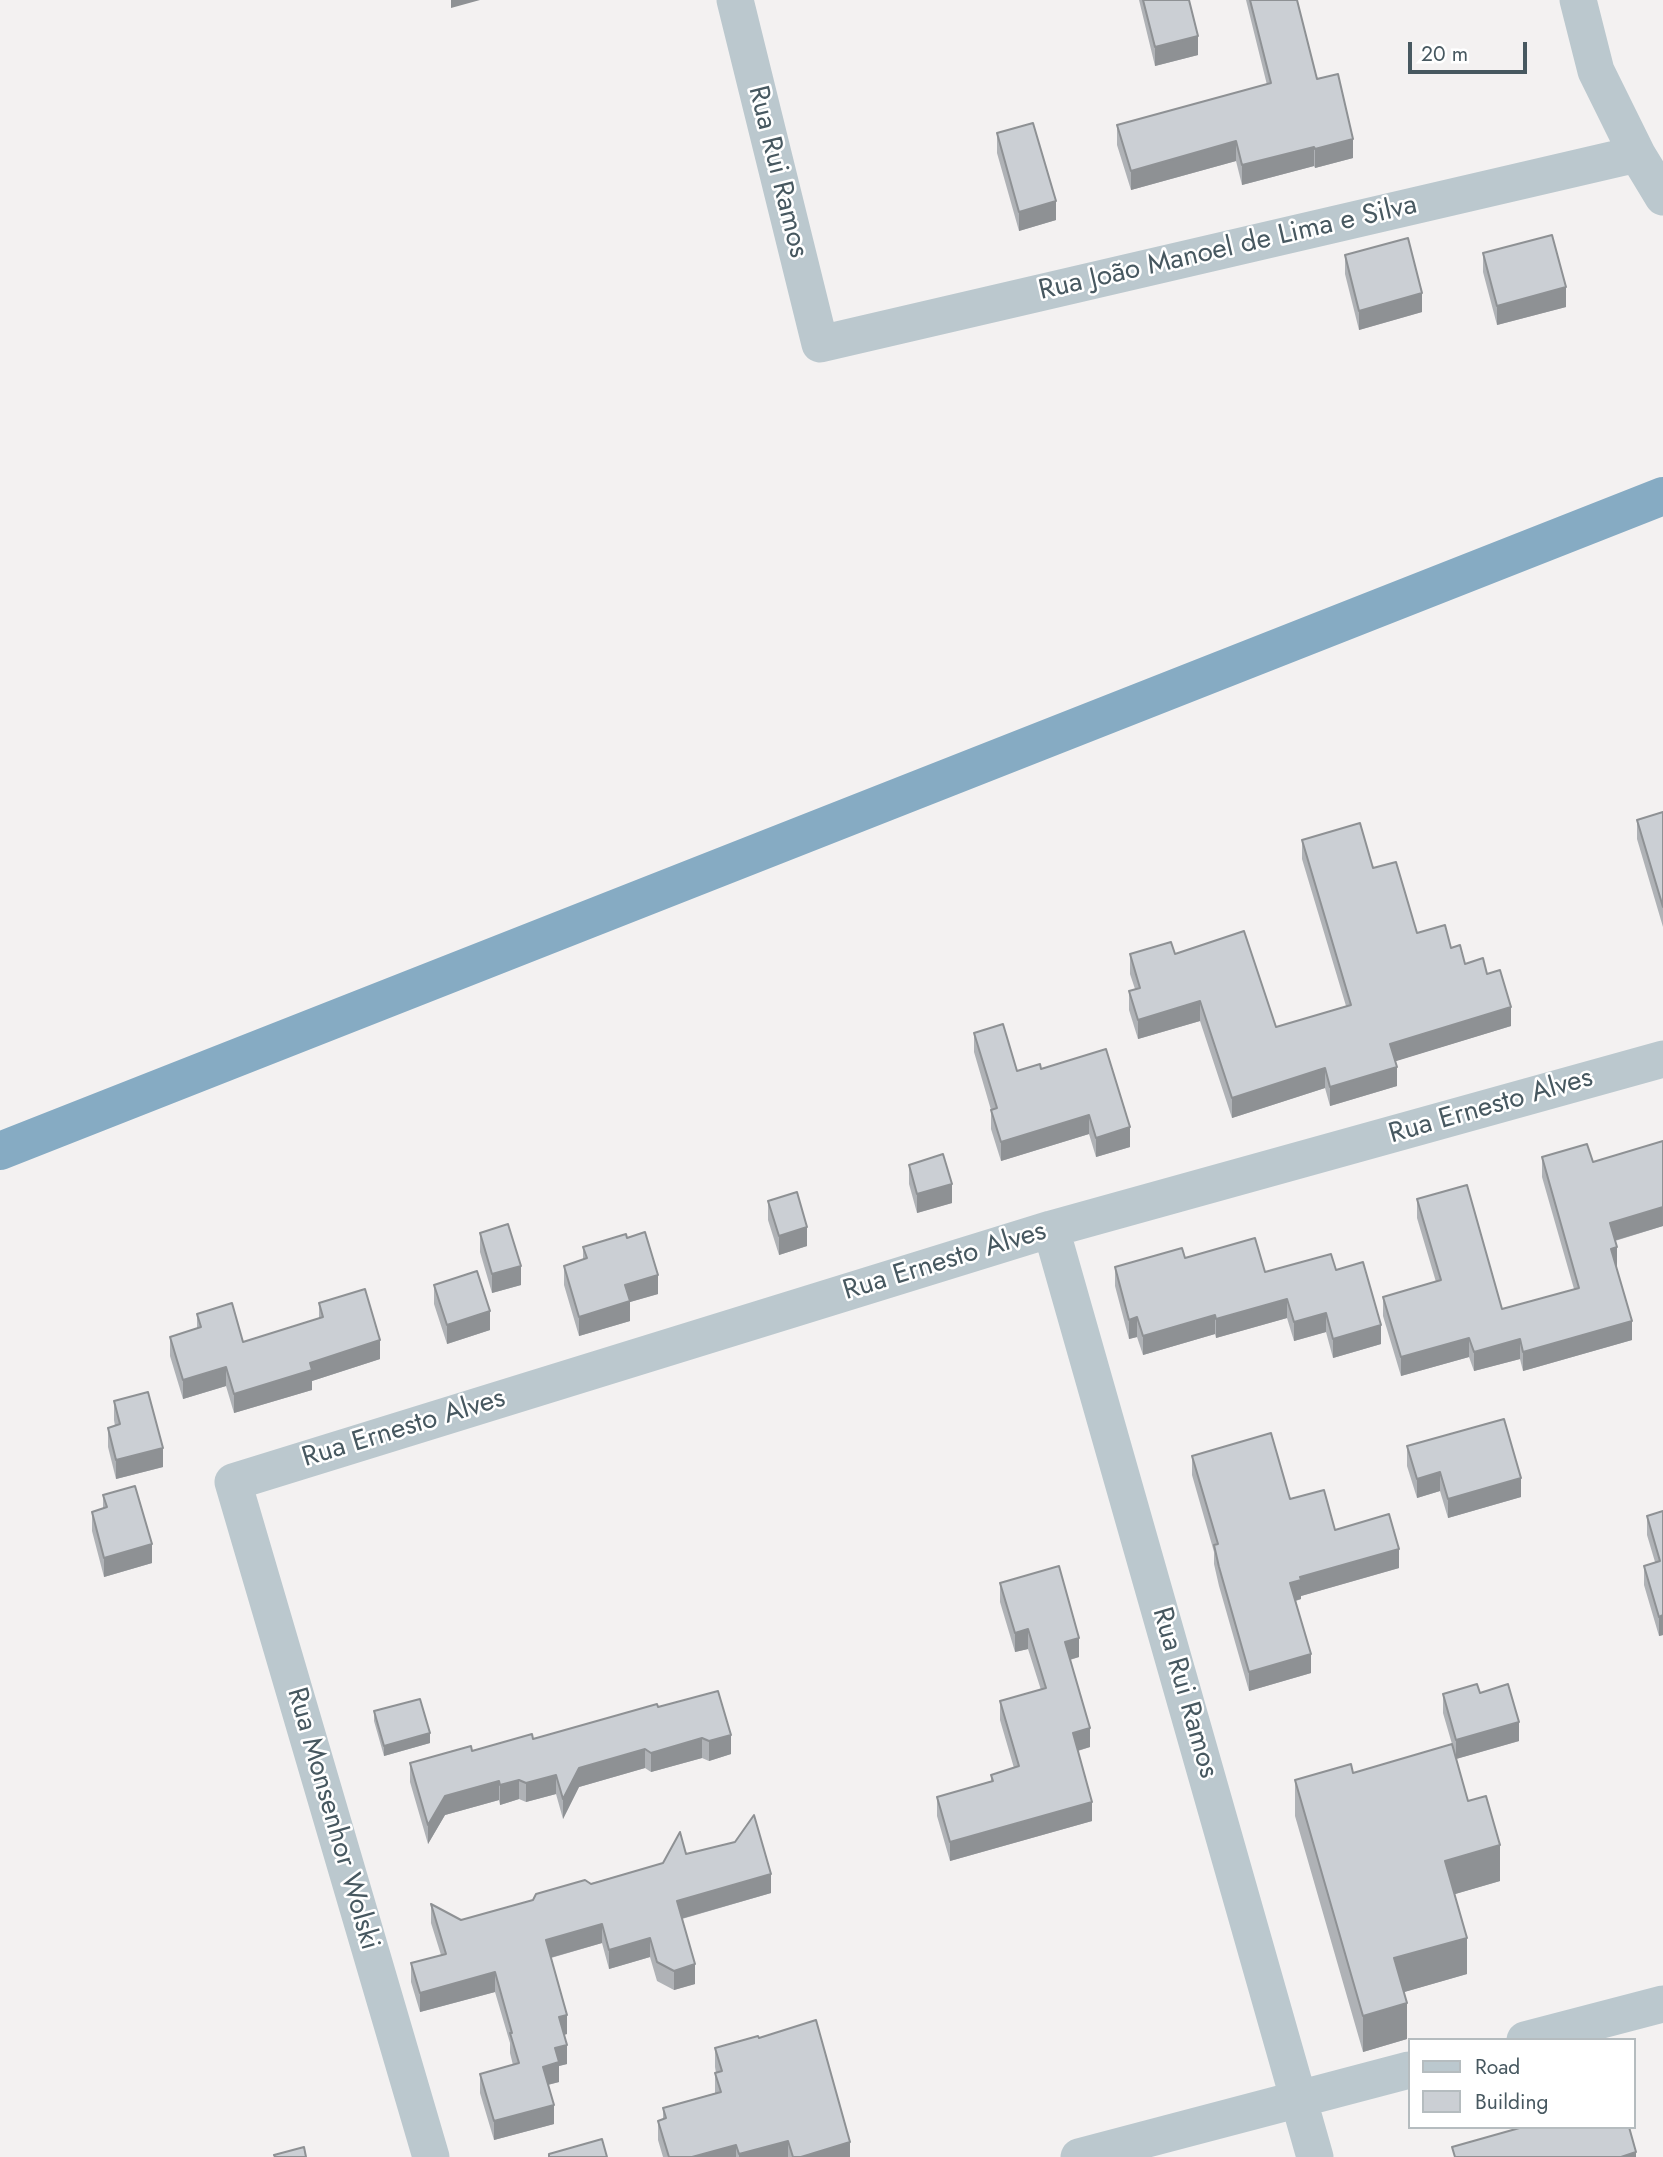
<!DOCTYPE html>
<html>
<head>
<meta charset="utf-8">
<style>
	body { margin:0 }
	#map { position:relative; width:1663px; height:2157px; overflow:hidden; background:#f3f1f1; font-family:Jost,sans-serif }
	canvas { display:block }
	.legend { position:absolute; left:1408px; top:2038px; width:228px; height:91px; box-sizing:border-box; background:#fff; border:2px solid #b5bcbf; margin:0; padding:9px 12px; list-style:none; font-size:21px; color:#475860 }
	.legend li { display:flex; align-items:center; gap:14px; height:35px }
	.legend b { width:35px; border:2px solid #b5bcbf }
	.scale { position:absolute; left:1408px; top:42px; width:119px; height:32px; box-sizing:border-box; border:4px solid #475860; border-top:0; padding-left:9px; font-size:21px; line-height:24px; white-space:nowrap; color:#475860; -webkit-text-stroke:5px #fff; paint-order:stroke }
</style>
</head>
<body>
<div id="map">
<canvas width="1663" height="2157"></canvas>
<ul class="legend">
<li><b style="height:9px;background:#bbc8ce"></b>Road</li>
<li><b style="height:19px;background:#cbcfd4"></b>Building</li>
</ul>
<div class="scale">20 m</div>
</div>
<script>
const ctx = document.querySelector('canvas').getContext('2d');
ctx.lineJoin = 'round';
function stroke(path, color, width, dash) {
  ctx.strokeStyle = color;
  ctx.lineWidth = width;
  ctx.lineCap = dash ? 'butt' : 'round';
  ctx.setLineDash(dash || []);
  ctx.stroke(path);
}
function fillPath(path, color) {
  ctx.fillStyle = color;
  ctx.fill(path, 'evenodd');
}
function drawText(font, color, halo, rows, align = 'center') {
  ctx.font = font + ' Jost,sans-serif';
  ctx.lineWidth = 5;
  ctx.setLineDash([]);
  ctx.textBaseline = 'middle';
  ctx.strokeStyle = halo;
  ctx.fillStyle = color;
  for (const [text, x, y, turn = 0] of rows) {
    ctx.save();
    ctx.translate(x, y);
    ctx.rotate((+turn || 0) * Math.PI / 180);
    ctx.textAlign = isNaN(turn) ? turn : align;
    if (halo) ctx.strokeText(text, 0, 0);
    ctx.fillText(text, 0, 0);
    ctx.restore();
  }
}
const street = new Path2D(`
	M735,0L820,344L1637,154
	M1578,0L1596,71L1637,154L1663,197
	M1051,1229L1315,2157
	M1525,2040L1663,2004
	M431,2157L233,1482L1051,1229L1663,1059
	M1079,2157L1409,2070`);
const highway = new Path2D(`
	M0,1151L1663,496`);
const wall = new Path2D(`
	M1139,0H1189L1198,55L1155,66Z
	M1246,0H1297L1317,79L1353,158L1315,168L1314,166L1242,185L1236,161L1131,190L1117,145V125L1267,85Z
	M997,133L1056,220L1019,231L997,153Z
	M1483,253L1566,307L1497,325L1483,272Z
	M1345,255L1422,312L1359,330L1345,274Z
	M1663,812V927L1637,839V820Z
	M1302,840L1373,868L1417,933L1451,948L1465,964L1487,974L1511,1026L1395,1061L1397,1086L1330,1106L1325,1088L1232,1118L1200,1021L1138,1039L1129,1010V991L1135,989L1130,974V954H1175L1276,1027L1346,1006L1302,859Z
	M974,1033L1017,1071L1041,1069L1130,1147L1096,1157L1089,1134L1001,1161L991,1129V1110L974,1052Z
	M1542,1157L1593,1162L1663,1226L1615,1241L1616,1267L1632,1340L1523,1371L1520,1359L1474,1371L1469,1357L1401,1376L1383,1316V1297L1436,1282L1417,1218V1199L1502,1309L1574,1289L1542,1177Z
	M909,1165L952,1203L917,1213L909,1184Z
	M768,1201L807,1246L779,1255L768,1220Z
	M480,1233L521,1285L492,1293L480,1252Z
	M583,1247L658,1294L630,1302V1321L579,1336L564,1285V1266L583,1260Z
	M1185,1258L1265,1272L1336,1270L1381,1344L1333,1358L1326,1332L1294,1341L1287,1318L1216,1338L1215,1334L1143,1355L1137,1337L1129,1339L1115,1286V1267Z
	M434,1285L490,1330L447,1344L434,1304Z
	M319,1303L380,1359L312,1381V1390L234,1413L226,1386L183,1399L170,1356V1337L197,1328V1314L243,1342L319,1319Z
	M114,1401L163,1467L116,1479L108,1447V1428L115,1426L114,1420Z
	M1407,1446L1521,1497L1448,1518L1440,1491L1417,1498L1407,1466Z
	M1192,1456L1290,1499L1335,1530L1399,1568L1301,1596V1599L1296,1601L1311,1673L1249,1691L1219,1586L1214,1564V1552L1192,1475Z
	M103,1495L152,1563L104,1577L92,1531V1512L103,1508Z
	M1663,1511V1635L1659,1636L1644,1585V1566L1655,1562L1647,1535V1516Z
	M1000,1583L1079,1657L1070,1660L1090,1747L1078,1751L1092,1821L950,1861L937,1816V1797L991,1781V1775L1014,1768L1000,1720V1701L1041,1690L1028,1649L1015,1652L1000,1602Z
	M1480,1693L1519,1741L1456,1759L1468,1801L1500,1881L1455,1894L1467,1974L1404,1992L1407,2039L1363,2052L1295,1816V1780L1353,1773L1452,1744L1443,1713V1694Z
	M658,1707L731,1754L709,1761L702,1758L651,1772L645,1768L579,1787L563,1819L556,1794L526,1802L519,1799L500,1805L499,1800L445,1815L428,1844L410,1782V1763L533,1739Z
	M374,1711L430,1743L384,1756L374,1721Z
	M686,1854L771,1893L682,1919L695,1984L674,1990L657,1981L650,1957L609,1969L602,1943L551,1958L567,2034L564,2035L567,2064L559,2066V2082L548,2085L554,2124L494,2140L480,2093V2074L513,2065L510,2053V2043L495,1992L420,2012L411,1982V1963L441,1955L431,1923V1904L461,1920L663,1863Z
	M759,2038L850,2157H663L658,2140V2121L663,2119V2108L715,2093V2073H716L715,2067V2048Z`);
const shadedWall = new Path2D(`
	M451,0H480L451,8Z
	M1198,36V55L1155,66V47Z
	M1353,139V158L1315,168V149Z
	M1236,141V161L1131,190V171Z
	M1314,147V166L1242,185V165Z
	M1056,201V220L1019,231V212Z
	M1566,287V307L1497,325V306Z
	M1422,293V312L1359,330V311Z
	M1200,1001V1021L1138,1039V1020Z
	M1511,1007V1026L1390,1063V1044Z
	M1397,1067V1086L1330,1106V1087Z
	M1325,1068V1088L1232,1118V1098Z
	M1089,1115V1134L1001,1161V1142Z
	M1130,1127V1147L1096,1157V1138Z
	M952,1184V1203L917,1213V1194Z
	M1663,1207V1226L1610,1242V1223Z
	M807,1227V1246L779,1255V1236Z
	M1617,1247V1266L1611,1268V1249Z
	M521,1266V1285L492,1293V1274Z
	M658,1275V1294L630,1302V1321L579,1336V1317L625,1285Z
	M1287,1299V1318L1216,1338V1319Z
	M490,1311V1330L447,1344V1325Z
	M1326,1313V1332L1294,1341V1322Z
	M1215,1315V1334L1143,1355V1336Z
	M1137,1317V1337L1129,1339V1320Z
	M1632,1321V1340L1523,1371V1352Z
	M1381,1325V1344L1333,1358V1339Z
	M1469,1338V1357L1401,1376V1357Z
	M1520,1339V1359L1474,1371V1352Z
	M380,1340V1359L312,1381V1390L234,1413V1394L310,1363Z
	M226,1367V1386L183,1399V1380Z
	M163,1448V1467L116,1479V1460Z
	M1440,1472V1491L1417,1498V1479Z
	M1521,1478V1497L1448,1518V1499Z
	M152,1544V1563L104,1577V1558Z
	M1399,1549V1568L1301,1596V1599L1290,1602V1583L1300,1577Z
	M1663,1615V1635L1659,1636V1617Z
	M1028,1629V1649L1015,1652V1633Z
	M1079,1638V1657L1065,1661V1642Z
	M1311,1654V1673L1249,1691V1672Z
	M1519,1722V1741L1456,1759V1740Z
	M1090,1728V1747L1073,1752V1733Z
	M430,1733V1743L384,1756V1746Z
	M731,1735V1754L709,1761V1741Z
	M702,1738V1758L651,1772V1753Z
	M645,1749V1768L579,1787L563,1819V1799L579,1768Z
	M556,1775V1794L526,1802V1783Z
	M519,1780V1799L500,1805V1785Z
	M499,1781V1800L445,1815L428,1844V1825L445,1796Z
	M1092,1802V1821L950,1861V1842Z
	M1500,1845V1881L1445,1897V1861Z
	M771,1874V1893L677,1920V1901Z
	M602,1924V1943L546,1959V1940Z
	M650,1938V1957L609,1969V1950Z
	M1467,1938V1974L1394,1995V1958Z
	M695,1964V1984L674,1990V1971Z
	M495,1972V1992L420,2012V1993Z
	M1407,2003V2039L1363,2052V2016Z
	M567,2015V2034L559,2036V2017Z
	M567,2045V2064L559,2066V2082L543,2086V2067L555,2048Z
	M554,2105V2124L494,2140V2121Z
	M788,2141V2157H739V2154Z
	M850,2142V2157H801Z
	M736,2145V2157H692Z
	M1636,2152V2157H1621Z`);
const building = new Path2D(`
	M1143,0H1189L1198,36L1155,47Z
	M1250,0H1297L1317,79L1338,74L1353,139L1315,149L1314,147L1242,165L1236,141L1131,171L1117,125L1271,83Z
	M1033,123L1056,201L1019,212L997,133Z
	M1552,235L1566,287L1497,306L1483,253Z
	M1408,238L1422,293L1359,311L1345,255Z
	M1663,812V907L1637,820Z
	M1360,823L1373,868L1396,862L1417,933L1445,925L1451,948L1460,945L1465,964L1483,958L1487,974L1500,970L1511,1007L1390,1044L1397,1067L1330,1087L1325,1068L1232,1098L1200,1001L1138,1020L1129,991L1140,988L1130,954L1171,942L1175,954L1244,931L1276,1027L1351,1005L1302,840Z
	M1003,1024L1017,1071L1040,1064L1041,1069L1106,1049L1130,1127L1096,1138L1089,1115L1001,1142L991,1110L997,1108L974,1033Z
	M1663,1141V1207L1610,1223L1617,1247L1611,1249L1632,1321L1523,1352L1520,1339L1474,1352L1469,1338L1401,1357L1383,1297L1441,1280L1417,1199L1467,1185L1502,1309L1579,1288L1542,1157L1587,1144L1593,1162Z
	M943,1154L952,1184L917,1194L909,1165Z
	M797,1192L807,1227L779,1236L768,1201Z
	M508,1224L521,1266L492,1274L480,1233Z
	M645,1232L658,1275L625,1285L630,1301L579,1317L564,1266L587,1258L583,1247L626,1234L627,1238Z
	M1255,1238L1265,1272L1331,1254L1336,1270L1363,1262L1381,1325L1333,1339L1326,1313L1294,1322L1287,1299L1216,1319L1215,1315L1143,1336L1137,1317L1129,1320L1115,1267L1182,1248L1185,1258Z
	M477,1271L490,1311L447,1325L434,1285Z
	M365,1289L380,1340L310,1363L312,1370L234,1394L226,1367L183,1380L170,1337L201,1327L197,1314L232,1303L243,1342L323,1317L319,1303Z
	M148,1392L163,1448L116,1460L108,1428L120,1424L114,1401Z
	M1504,1419L1521,1478L1448,1499L1440,1472L1417,1479L1407,1446Z
	M1271,1433L1290,1499L1324,1490L1335,1530L1389,1514L1399,1549L1300,1577L1301,1580L1290,1583L1311,1654L1249,1672L1219,1567L1214,1545L1218,1544L1192,1456Z
	M135,1486L152,1544L104,1558L92,1512L107,1507L103,1495Z
	M1663,1511V1615L1659,1617L1644,1566L1660,1561L1647,1516Z
	M1059,1566L1079,1638L1065,1642L1090,1728L1073,1733L1092,1802L950,1842L937,1797L993,1781L991,1775L1019,1766L1000,1701L1046,1688L1028,1629L1015,1633L1000,1583Z
	M1477,1684L1480,1693L1508,1684L1519,1722L1456,1740L1443,1694Z
	M718,1691L731,1735L709,1741L702,1738L651,1753L645,1749L579,1768L563,1799L556,1775L526,1783L519,1780L500,1785L499,1781L445,1796L428,1825L410,1763L471,1746L472,1751L532,1734L533,1739L657,1704L658,1707Z
	M420,1699L430,1733L384,1746L374,1711Z
	M1452,1744L1468,1801L1486,1796L1500,1845L1445,1861L1467,1938L1394,1958L1407,2003L1363,2016L1295,1780L1351,1764L1353,1773Z
	M754,1815L771,1874L677,1901L695,1964L674,1971L657,1962L650,1938L609,1950L602,1924L546,1940L567,2015L559,2017L567,2045L555,2048L559,2062L543,2067L554,2105L494,2121L480,2074L519,2063L510,2033H512L495,1972L420,1993L411,1963L446,1954L431,1904L461,1920L533,1900L536,1894L585,1880L591,1884L663,1863L680,1832L686,1854L735,1842Z
	M816,2020L850,2142L801,2157H793L788,2141L739,2154L736,2145L692,2157H669L658,2121L666,2118L663,2108L721,2092L715,2073L722,2071L715,2048L758,2036L759,2038Z
	M1523,2127H1629L1636,2152L1621,2157H1455L1452,2147Z
	M602,2139L607,2157H549V2154Z
	M304,2147L306,2157H275L274,2155Z`);
const streetNames = [
	["Rua Rui Ramos",777,172,76],
	["Rua João Manoel de Lima e Silva",1228,249,-13],
	["Rua Ernesto Alves",1491,1107,-16],
	["Rua Ernesto Alves",945,1262,-17],
	["Rua Ernesto Alves",404,1429,-17],
	["Rua Rui Ramos",1184,1693,74],
	["Rua Monsenhor Wolski",332,1819,74]
];
stroke(street, '#bbc8ce', 37);
stroke(highway, '#86abc3', 38);
fillPath(wall, '#afb2b6');
fillPath(shadedWall, '#8e9194');
fillPath(building, '#cbcfd4');
stroke(building, '#8e9194', 2);
drawText('28px', '#475860', '#fff', streetNames);
</script>
</body>
</html>
